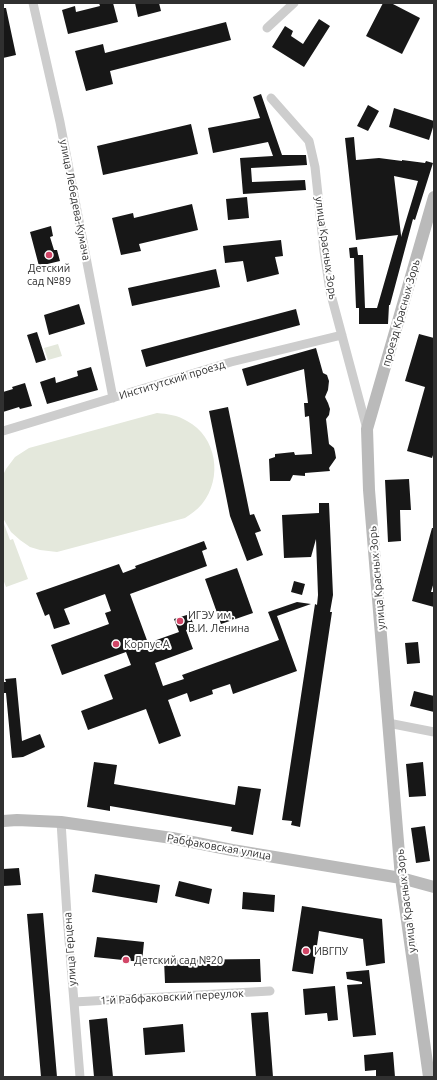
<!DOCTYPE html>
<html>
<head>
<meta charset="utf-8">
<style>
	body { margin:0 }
	#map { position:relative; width:437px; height:1080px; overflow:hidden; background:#fff; font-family:Ubuntu,sans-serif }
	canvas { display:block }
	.frame { position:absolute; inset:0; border:4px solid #303030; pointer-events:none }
</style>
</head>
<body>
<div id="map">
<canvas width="437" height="1080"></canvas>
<div class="frame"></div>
</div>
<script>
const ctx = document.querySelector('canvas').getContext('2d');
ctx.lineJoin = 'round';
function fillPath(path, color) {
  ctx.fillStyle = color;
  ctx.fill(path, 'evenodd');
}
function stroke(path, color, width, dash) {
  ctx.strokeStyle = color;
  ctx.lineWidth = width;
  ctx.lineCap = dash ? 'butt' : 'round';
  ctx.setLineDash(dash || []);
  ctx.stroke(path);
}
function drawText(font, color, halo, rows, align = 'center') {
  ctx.font = font + ' Ubuntu,sans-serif';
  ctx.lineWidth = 4;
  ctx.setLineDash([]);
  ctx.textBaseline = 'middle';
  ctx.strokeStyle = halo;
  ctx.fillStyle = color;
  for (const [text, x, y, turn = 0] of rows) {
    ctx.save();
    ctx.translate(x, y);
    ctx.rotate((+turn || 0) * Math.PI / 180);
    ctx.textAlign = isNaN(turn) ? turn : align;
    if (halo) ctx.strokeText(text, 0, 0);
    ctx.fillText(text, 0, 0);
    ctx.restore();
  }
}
const green = new Path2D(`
	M58,344L62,356L48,360L44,348Z
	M157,413C168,414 177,415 187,421C217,437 223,478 202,504C197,510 191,514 185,518L57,552L40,550L30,547L20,540L11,532L3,518V475L6,469L15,457L29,448Z
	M3,521L10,540L13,539L28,579L6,587L3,579Z`);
const building = new Path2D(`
	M99,3H113L118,22L68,34L62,10L75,6L76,12L100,6Z
	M135,3H159L161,11L138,17Z
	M383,3H391L420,18L402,54L366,36Z
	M3,8H6L16,55L3,58Z
	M319,19L330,26L304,67L272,47L285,26L293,31L291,36L303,44Z
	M226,22L231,40L110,71L113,84L86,91L75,51L103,44L105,53Z
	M261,94L282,155H306L307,165L251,168L252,182L305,180L306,190L243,194L240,158L273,156L268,142L213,153L208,128L260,118L253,97Z
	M368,105L379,111L368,131L357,126Z
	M394,108L434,121V124L429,140L389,127Z
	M191,124L198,154L103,175L97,146Z
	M354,137L356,160L379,158L402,161V160L425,163L426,161L433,163L415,220L413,219L390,305H389L388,324H359V308H356L354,258H350L349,248L357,247L358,255H363L365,308H377L398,235L356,240L345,138ZM394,176L418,181L401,237V235Z
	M247,197L249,218L228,220L226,199Z
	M192,204L198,230L139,244L141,251L121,255L112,218L133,213L134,218Z
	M51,226L53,236L50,237L54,250H57L60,261L39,266L30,232Z
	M281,240L283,256L275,257L279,274L247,282L243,261L225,263L223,246Z
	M216,269L220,287L132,306L128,288Z
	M79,304L85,324L49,335L44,315Z
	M296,309L300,325L146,367L141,350Z
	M37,332L46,360L36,363L27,335Z
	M419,334L434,338V452L432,458L407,451L425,387L405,381Z
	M316,348L323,373L327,375L329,381L328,390L325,397L328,403L330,409L329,415L326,419L329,444L334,448L335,452L336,458L329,468L330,471L305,473V476L293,475L290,481H270L269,459L275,457V454L294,452L295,455L312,454L309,416L305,417L304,403H308L304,369L247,386L242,369Z
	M91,367L98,390L47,404L40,382L55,377L56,383L78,376L77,371Z
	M25,383L32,406L20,409L19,407L3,412V392L13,389L12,387Z
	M228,407L250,515L254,514L261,531L255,533L263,555L247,561L230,516L209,411Z
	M409,479L411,510H400L401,541L388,542L385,480Z
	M319,503H329L333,595L330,612H332L300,827L291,825L292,821L282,820L315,604L317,605L318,595L316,539L311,557L284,558L282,515L319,513Z
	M432,528H434V582L431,592H434V607L412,601Z
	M204,541L207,549L202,551L207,566L130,594L148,643L179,632L174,619L190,614L192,620L194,627L186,630L193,649L155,663L163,686L184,679L182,675L279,640L268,612L297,602L311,604L277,616L297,671L233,694L230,684L212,690L213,694L190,702L187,693L168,700L181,736L159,744L146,709L88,730L81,711L113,699L104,675L131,665L126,652L62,675L51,645L109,624L105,613L111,611L105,594L64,609L70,624L54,629L49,614L45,616L36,593L119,564L123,573L136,568L135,566Z
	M237,568L253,613L221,624L205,579Z
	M294,581L305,584L302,595L291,592Z
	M418,642L420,663L407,664L405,643Z
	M16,678L22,741L40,734L45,747L23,757L12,758L6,693H3V682H6L5,679Z
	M414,691L434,696V712L410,706Z
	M94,762L117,765L114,784L235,805L238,786L261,789L253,835L231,831L232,827L110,806V811L87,807Z
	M423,762L426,796L409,797L406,764Z
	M425,826L430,861L416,863L411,828Z
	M19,868L21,885L3,886V869Z
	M95,874L160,885L157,903L92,892Z
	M179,881L212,889L209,904L175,896Z
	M243,892L275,895L274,912L242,909Z
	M302,906L382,919L385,963L366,966L363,939L319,931L313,974L292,971Z
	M43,913L57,1077H41L27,914Z
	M97,937L144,942L142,962L94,957Z
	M260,959L261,982L165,983L164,960Z
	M369,970L376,1035L353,1037L347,985L362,984V982L347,979L346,972Z
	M335,986L338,1020L328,1021L327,1013L305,1015L303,989Z
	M268,1012L273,1077H256L251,1013Z
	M107,1018L113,1077H94L89,1020Z
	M183,1024L185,1052L145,1055L143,1028Z
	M393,1052L395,1077H376V1070L365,1071L364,1055Z`);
const street = new Path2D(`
	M33,3L60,122L113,398
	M267,28L294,3
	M271,98L309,141L315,167L324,251L330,291L367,429
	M3,431L231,362L342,335
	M388,723L434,732
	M61,822L67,915L80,1077
	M74,1002L270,991`);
const secondary = new Path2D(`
	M3,821L17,820L61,822L172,838L232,850L401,878L434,887
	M429,1077L401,878L369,490L367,429L434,197`);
const markers = [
	[49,255,4,"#d24667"],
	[180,621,4,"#d24667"],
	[116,644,4,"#d24667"],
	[306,951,4,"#d24667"],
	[126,960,4,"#d24667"]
];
const streetNames = [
	["улица Лебедева-Кумача",75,200,79],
	["улица Красных Зорь",326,248,82],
	["проезд Красных Зорь",401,313,-74],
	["Институтский проезд",172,380,-17],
	["улица Красных Зорь",377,578,-95],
	["Рабфаковская улица",219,847,10],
	["улица Красных Зорь",406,901,-97],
	["улица Герцена",70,949,-94],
	["1-й Рабфаковский переулок",172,997,-3]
];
const poiNames = [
	["Детский",49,268,"center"],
	["сад №89",49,281,"center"],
	["ИГЭУ им.",188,615],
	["В.И. Ленина",188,628],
	["Корпус А",124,644],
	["ИВГПУ",314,951],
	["Детский сад №20",134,960]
];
fillPath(green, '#e4e8dc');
fillPath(building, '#171717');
stroke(street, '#cdcdcd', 9);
stroke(secondary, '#bababa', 12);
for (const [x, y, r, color] of markers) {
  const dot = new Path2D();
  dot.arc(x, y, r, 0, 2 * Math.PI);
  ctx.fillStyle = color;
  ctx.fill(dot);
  stroke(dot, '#fff', 1.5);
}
drawText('11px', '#303030', '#fff', streetNames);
drawText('11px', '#303030', '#fff', poiNames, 'left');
</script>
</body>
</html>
